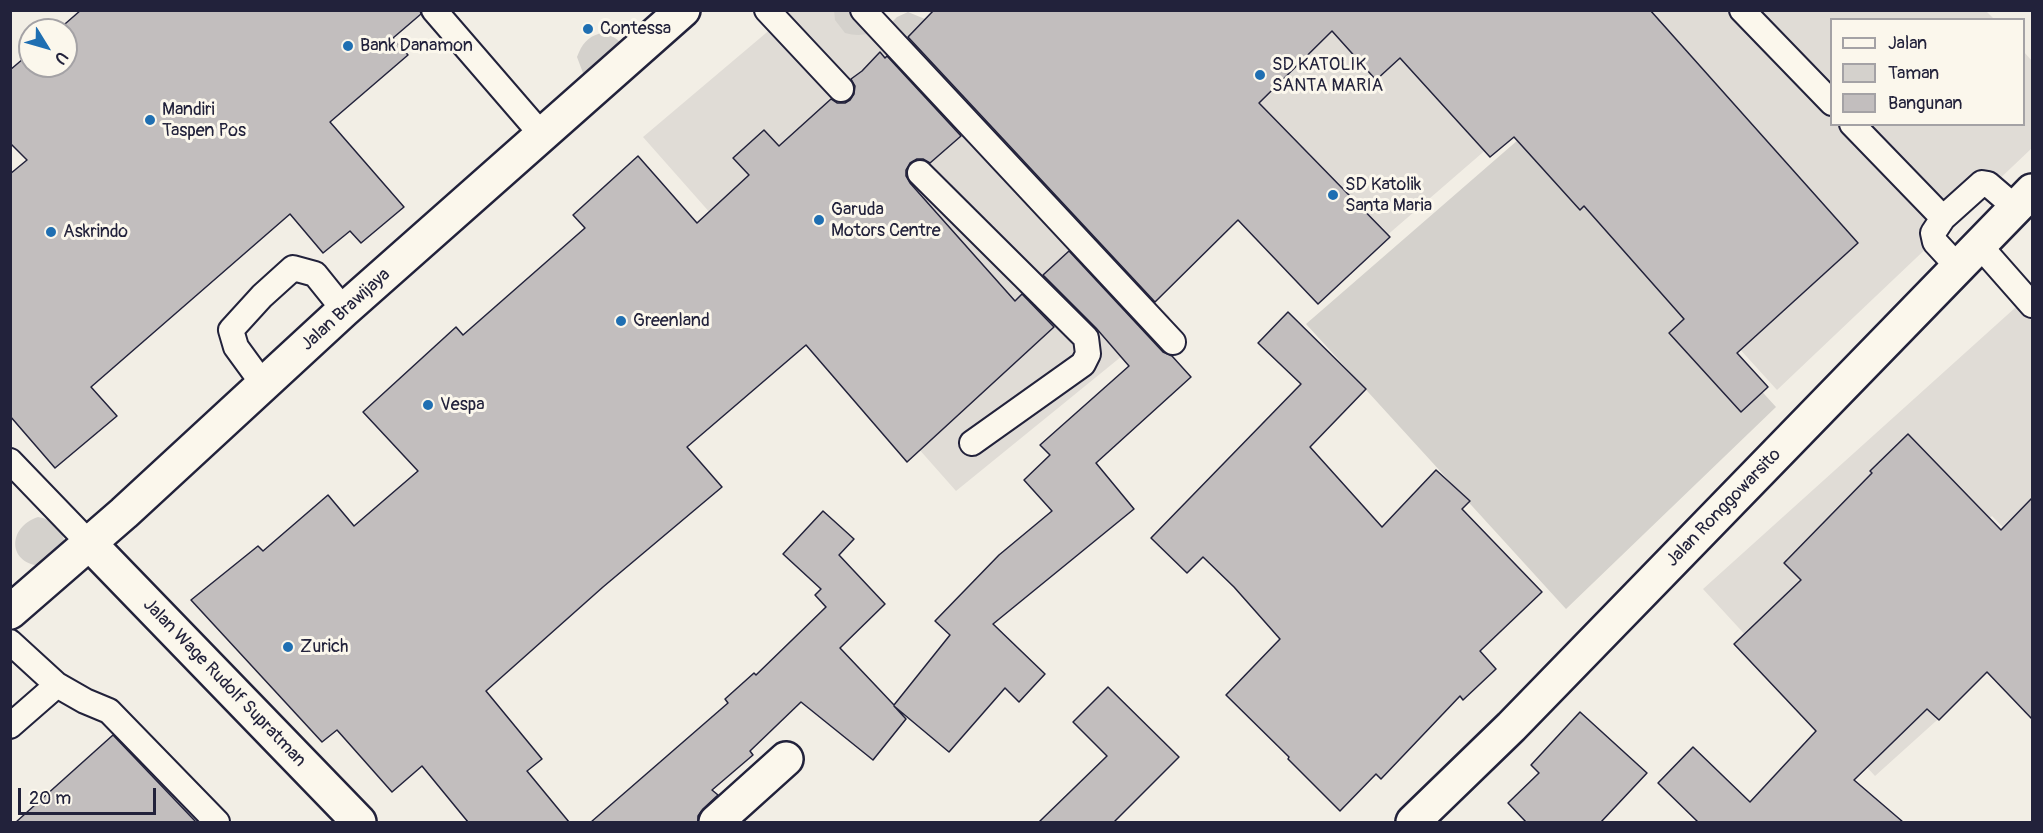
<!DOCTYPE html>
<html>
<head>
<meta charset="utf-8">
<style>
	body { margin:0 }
	#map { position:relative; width:2043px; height:833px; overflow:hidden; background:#f2eee5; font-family:Pangolin,sans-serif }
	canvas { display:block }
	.frame { position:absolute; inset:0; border:12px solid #22223b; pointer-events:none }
	.legend { position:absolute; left:1830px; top:18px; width:195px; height:108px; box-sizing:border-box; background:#fbf7ec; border:2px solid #a4a2a5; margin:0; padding:8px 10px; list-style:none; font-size:18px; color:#22223b }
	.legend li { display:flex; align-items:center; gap:12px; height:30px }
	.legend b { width:30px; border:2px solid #a4a2a5 }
	.north { position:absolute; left:18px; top:18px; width:60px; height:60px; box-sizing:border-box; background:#fbf7ec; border:2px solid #a4a2a5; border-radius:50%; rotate:127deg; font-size:16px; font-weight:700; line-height:24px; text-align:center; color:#22223b }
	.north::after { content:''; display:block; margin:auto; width:21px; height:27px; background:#1f6fb2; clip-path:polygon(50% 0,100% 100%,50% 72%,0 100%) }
	.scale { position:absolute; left:18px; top:788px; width:138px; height:27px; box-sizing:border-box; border:3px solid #22223b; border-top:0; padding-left:8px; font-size:18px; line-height:21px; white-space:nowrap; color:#22223b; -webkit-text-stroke:4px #fbf7ec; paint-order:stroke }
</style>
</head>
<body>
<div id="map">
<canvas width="2043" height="833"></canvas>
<div class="frame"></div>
<ul class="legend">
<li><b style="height:8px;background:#fbf7ec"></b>Jalan</li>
<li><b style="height:16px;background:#d4d1cc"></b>Taman</li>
<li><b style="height:16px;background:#c2bebe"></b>Bangunan</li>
</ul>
<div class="north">U</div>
<div class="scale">20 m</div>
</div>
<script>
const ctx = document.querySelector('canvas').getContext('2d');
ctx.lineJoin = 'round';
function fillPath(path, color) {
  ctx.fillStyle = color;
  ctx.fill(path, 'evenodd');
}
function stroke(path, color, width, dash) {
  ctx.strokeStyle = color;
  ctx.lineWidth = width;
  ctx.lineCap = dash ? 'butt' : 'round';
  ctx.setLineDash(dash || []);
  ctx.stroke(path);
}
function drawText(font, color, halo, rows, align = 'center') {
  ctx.font = font + ' Pangolin,sans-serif';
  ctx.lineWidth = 6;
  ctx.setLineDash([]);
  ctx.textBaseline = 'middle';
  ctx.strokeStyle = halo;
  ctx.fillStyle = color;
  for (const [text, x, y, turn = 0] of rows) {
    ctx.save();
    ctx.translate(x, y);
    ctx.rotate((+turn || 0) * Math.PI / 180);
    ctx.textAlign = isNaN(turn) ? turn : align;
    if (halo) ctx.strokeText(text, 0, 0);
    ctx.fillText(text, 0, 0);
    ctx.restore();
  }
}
const built = new Path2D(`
	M792,11H867L1170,317L956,491L643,137Z
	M1056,11H1458L1541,102L1325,289Z
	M1475,11H1986L1994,19L1832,20V124H2024V52L2032,61V148L1777,390L1540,129Z
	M2032,289V557L1992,516L1897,616L1956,703L1875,776L1703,589L2026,298Z`);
const green = new Path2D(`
	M834,10H883C884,34 863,38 845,33L835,20Z
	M908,12L925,19L932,49L919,61L888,26L897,17Z
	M601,33C613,35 618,39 625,48L589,79L583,73L577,57C582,44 587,37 601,33Z
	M1526,133L1776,407L1566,609L1306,324Z
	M38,517C54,520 62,528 65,544L43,566C7,565 7,527 38,517Z`);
const building = new Path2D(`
	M81,10H420L421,14L393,38L408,55L330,122L404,207L361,243L350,231L323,253L290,214L91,387L117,416L55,468L10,416V174L27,160L10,143V70L30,53V66H66V30H58Z
	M934,10H1650L1858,243L1737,353L1768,387L1741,412L1669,333L1684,319L1584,206L1580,210L1514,137L1490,157L1400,58L1376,80L1332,31L1259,103L1390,237L1318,304L1238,220L1155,302L908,37Z
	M880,52L885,58L887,56L961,136L930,163L923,159H917L910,163L906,170V176L910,183L1015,301L1022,294L1054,327L907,462L806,345L687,447L722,487L603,587L486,691L542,759L527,771L569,822H468L422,766L392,792L337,730L322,742L191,600L258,546L263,551L328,495L354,526L418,471L363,412L456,327L463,335L585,228L573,215L638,156L697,223L749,175L733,158L764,130L779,146L831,99L837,103H845L850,100L854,94L855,86L851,79L862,71Z
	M1069,251L1163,352L1172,356L1191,377L1096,463L1134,509L993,624L1045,674L1019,702L1005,688L949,752L894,706L906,719L873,760L801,702L750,751L753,755L712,790L718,795L703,809L698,816V822H591L728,703L725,699L754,673L756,675L826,607L815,595L821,589L783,554L823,511L854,539L839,555L885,604L840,648L894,705L950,635L935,621L999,555L1052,511L1024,480L1050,455L1040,445L1129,366L1096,328L1043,275Z
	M1288,312L1366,389L1310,447L1382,527L1436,470L1470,501L1462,509L1542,592L1480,651L1496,669L1463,700L1460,696L1381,779L1376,774L1340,811L1288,759L1289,757L1226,695L1280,639L1234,587L1203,557L1187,573L1151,538L1301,384L1258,343Z
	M1908,434L2001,530L2032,498V719L1987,672L1939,720L1927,709L1854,780L1903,822H1698L1658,783L1693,747L1750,802L1816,731L1734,644L1801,580L1784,563L1872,473L1870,471Z
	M1108,687L1179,757L1114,822H1039L1107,756L1073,722Z
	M1580,712L1647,773L1601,822H1526L1508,803L1539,773L1531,765Z
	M113,735L196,822H16Z`);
const service = new Path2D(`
	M434,10L542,135
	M767,10L841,89
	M863,10L1173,342
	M1742,10L1832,103
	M1852,124L1943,218
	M920,173L1086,338L1088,354L1083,364L972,443
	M1980,246L2032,305
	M1959,268L1935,242L1933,233L1943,218L1982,183L1988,184L2016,208
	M263,384L236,347L231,330L262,296L293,268L315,274L344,310
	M10,461L89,543
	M10,642L57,685L85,701L109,711L217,822
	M10,726L57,685`);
const minor = new Path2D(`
	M716,822L786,759`);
const tertiary = new Path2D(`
	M89,543L359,822
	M1413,822L1511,727L2032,191`);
const secondary = new Path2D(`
	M10,612L124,513L344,310L683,10`);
const markers = [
	[588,29,6,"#1f6fb2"],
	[348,46,6,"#1f6fb2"],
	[1260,75,6,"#1f6fb2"],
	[150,120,6,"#1f6fb2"],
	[1333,195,6,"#1f6fb2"],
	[819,220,6,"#1f6fb2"],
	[51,232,6,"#1f6fb2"],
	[621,321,6,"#1f6fb2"],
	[428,405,6,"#1f6fb2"],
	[288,647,6,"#1f6fb2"]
];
const poiNames = [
	["Contessa",600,29],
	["Bank Danamon",360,46],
	["SD KATOLIK",1272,65],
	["SANTA MARIA",1272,86],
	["Mandiri",162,110],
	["Taspen Pos",162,131],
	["SD Katolik",1345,185],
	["Santa Maria",1345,206],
	["Garuda",831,210],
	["Motors Centre",831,231],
	["Askrindo",63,232],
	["Greenland",633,321],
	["Vespa",440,405],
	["Zurich",300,647]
];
const streetNames = [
	["Jalan Brawijaya",346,310,-42],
	["Jalan Ronggowarsito",1724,508,-46],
	["Jalan Wage Rudolf Supratman",224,683,46]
];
fillPath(built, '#e0dcd6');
fillPath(green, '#d4d1cc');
fillPath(building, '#c2bebe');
stroke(building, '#22223b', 1.5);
stroke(service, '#22223b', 28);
stroke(minor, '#22223b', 38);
stroke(tertiary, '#22223b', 38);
stroke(secondary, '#22223b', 38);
stroke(service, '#fbf7ec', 24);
stroke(minor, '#fbf7ec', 33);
stroke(tertiary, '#fbf7ec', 33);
stroke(secondary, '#fbf7ec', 33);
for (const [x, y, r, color] of markers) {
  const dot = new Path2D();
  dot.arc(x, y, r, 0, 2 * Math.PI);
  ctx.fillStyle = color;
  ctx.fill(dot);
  stroke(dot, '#fbf7ec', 2);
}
drawText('18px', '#22223b', '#fbf7ec', poiNames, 'left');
drawText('18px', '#22223b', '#fbf7ec', streetNames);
</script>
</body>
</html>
